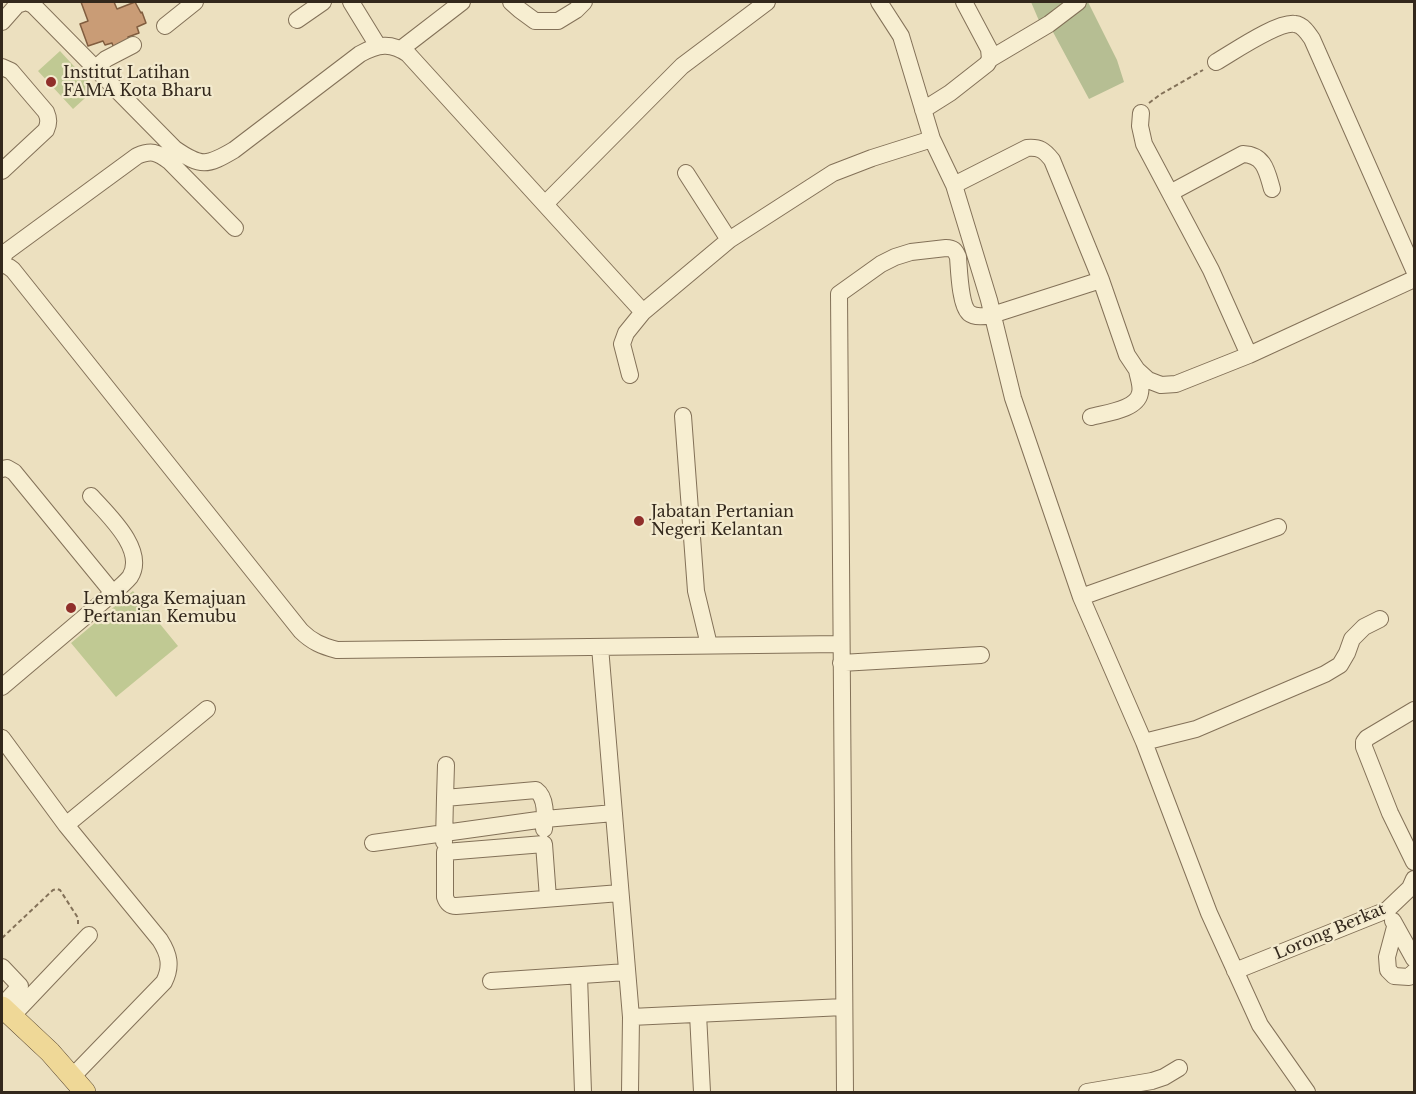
<!DOCTYPE html>
<html>
<head>
<meta charset="utf-8">
<style>
	body { margin:0 }
	#map { position:relative; width:1416px; height:1094px; overflow:hidden; background:#ece0bf; font-family:"Libre Baskerville",serif }
	canvas { display:block }
	.frame { position:absolute; inset:0; border:3px solid #33281c; pointer-events:none }
</style>
</head>
<body>
<div id="map">
<canvas width="1416" height="1094"></canvas>
<div class="frame"></div>
</div>
<script>
const ctx = document.querySelector('canvas').getContext('2d');
ctx.lineJoin = 'round';
function fillPath(path, color) {
  ctx.fillStyle = color;
  ctx.fill(path, 'evenodd');
}
function stroke(path, color, width, dash) {
  ctx.strokeStyle = color;
  ctx.lineWidth = width;
  ctx.lineCap = dash ? 'butt' : 'round';
  ctx.setLineDash(dash || []);
  ctx.stroke(path);
}
function drawText(font, color, halo, rows, align = 'center') {
  ctx.font = font + ' "Libre Baskerville",serif';
  ctx.lineWidth = 4.5;
  ctx.setLineDash([]);
  ctx.textBaseline = 'middle';
  ctx.strokeStyle = halo;
  ctx.fillStyle = color;
  for (const [text, x, y, turn = 0] of rows) {
    ctx.save();
    ctx.translate(x, y);
    ctx.rotate((+turn || 0) * Math.PI / 180);
    ctx.textAlign = isNaN(turn) ? turn : align;
    if (halo) ctx.strokeText(text, 0, 0);
    ctx.fillText(text, 0, 0);
    ctx.restore();
  }
}
const green = new Path2D(`
	M60,51L95,89L73,109L38,71Z
	M133,591L178,646L116,697L71,643Z`);
const cemetery = new Path2D(`
	M1031,2H1088L1117,60L1124,82L1089,99L1046,19L1040,23Z`);
const building = new Path2D(`
	M81,2H114L117,9L135,2L141,13L142,12L146,23L137,27L139,33L128,37L130,43L114,49L112,43L105,45L103,41L88,46L80,24L88,21Z`);
const path = new Path2D(`
	M1149,103L1161,94L1203,70
	M2,938L53,890L57,889L60,890L78,918V924`);
const minor = new Path2D(`
	M351,2L378,46
	M511,2L520,10L535,21H558L576,10L584,2
	M879,2L901,36L932,139L954,185L989,300L1013,398L1081,597L1144,742L1209,913L1260,1025L1307,1092
	M297,20L323,2
	M2,22L17,5L26,2L33,5L175,149C201,167 207,166 234,150L360,54C378,44 391,42 408,54L643,312
	M165,26L195,2
	M401,49L462,2
	M990,59L1049,24L1078,2
	M1216,62C1232,53 1278,21 1295,24C1303,25 1308,33 1312,39L1414,270
	M2,67L11,71L46,112C49,119 49,123 46,130L2,171
	M96,68L106,59L133,45
	M923,110L950,93L987,64L990,59L989,49L964,2
	M1141,113L1140,126L1144,144L1211,270L1249,355
	M686,173L729,240
	M954,185L1027,148C1040,147 1044,150 1052,160L1101,280L1127,355L1137,370L1148,380L1161,385L1176,384L1249,355L1414,279
	M1170,193L1243,154C1265,155 1267,172 1272,189
	M545,204L682,66L767,2
	M2,259L6,252L137,156C151,150 157,152 169,161L235,228
	M2,264L9,267L13,270L301,631C312,642 322,646 337,650L841,644
	M630,375L622,344L626,333L643,312L729,240L833,173L872,158L932,139
	M683,416L696,591L709,645
	M1091,417C1105,413 1137,410 1140,393C1142,386 1138,377 1137,370
	M2,469L7,468L14,472L113,593L2,687
	M91,496C107,514 147,550 130,577C125,583 119,588 113,593
	M1081,597L1278,527
	M600,647L631,1017L844,1007
	M841,663L981,655
	M1414,710L1367,738L1364,742V747L1390,813L1414,862
	M2,738L66,825L160,940C169,954 172,966 164,982L72,1077
	M1144,742L1196,729L1325,674L1340,665L1347,653L1352,639L1364,627L1380,619
	M445,798L446,765
	M66,825L207,709
	M444,842L445,798L536,790C547,798 545,817 544,829
	M373,843L545,819L614,813
	M548,898L544,844L445,852V897C447,903 450,906 456,906L620,893
	M1393,921L1414,959
	M1395,927L1387,957L1388,970L1394,976L1409,977L1414,972
	M2,967L20,986L2,1006
	M1235,971L1387,910L1410,888L1414,879
	M579,976L583,1092
	M491,981L627,972
	M698,1014L702,1092
	M12,1016L89,935
	M630,1092L631,1017
	M845,1092L839,294L881,264L895,257L911,252L946,248C953,248 955,250 958,257C959,269 960,305 969,313C975,318 986,316 992,315L1101,280
	M1087,1092L1152,1081L1164,1077L1179,1068`);
const major = new Path2D(`
	M2,1007L50,1052L85,1092`);
const markers = [
	[51,82,6,"#902f2a"],
	[639,521,6,"#902f2a"],
	[71,608,6,"#902f2a"]
];
const poiNames = [
	["Institut Latihan",63,73],
	["FAMA Kota Bharu",63,91],
	["Jabatan Pertanian",651,512],
	["Negeri Kelantan",651,530],
	["Lembaga Kemajuan",83,599],
	["Pertanian Kemubu",83,617]
];
const streetNames = [
	["Lorong Berkat",1330,932,-23]
];
fillPath(green, '#c0c993');
fillPath(cemetery, '#b6be93');
fillPath(building, '#c99c76');
stroke(building, '#815d3f', 1.5);
stroke(minor, '#837158', 18);
stroke(major, '#513f2c', 22);
stroke(path, '#837158', 2, [4.5, 3]);
stroke(minor, '#f7eed1', 16);
stroke(major, '#efd897', 21);
for (const [x, y, r, color] of markers) {
  const dot = new Path2D();
  dot.arc(x, y, r, 0, 2 * Math.PI);
  ctx.fillStyle = color;
  ctx.fill(dot);
  stroke(dot, '#f3eace', 2);
}
drawText('16px', '#33281c', '#f3eace', poiNames, 'left');
drawText('16px', '#33281c', '#f3eace', streetNames);
</script>
</body>
</html>
